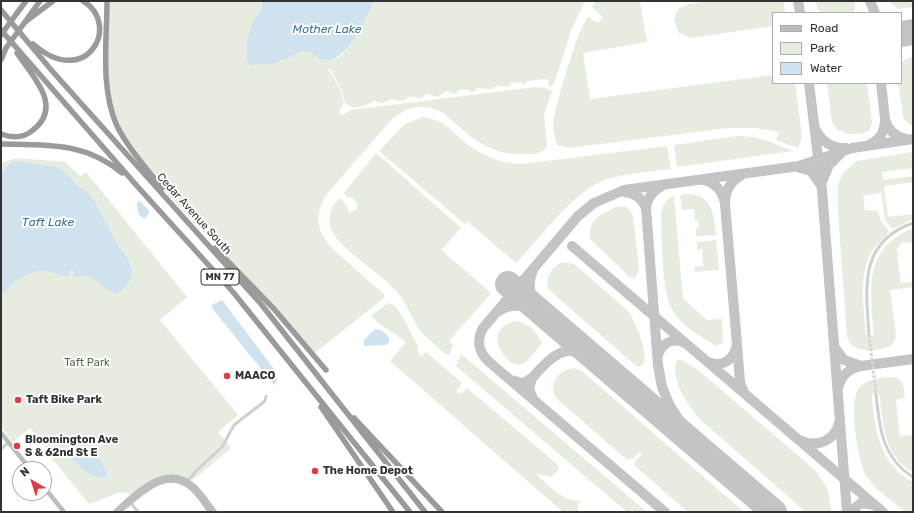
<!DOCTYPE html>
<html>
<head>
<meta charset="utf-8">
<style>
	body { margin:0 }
	#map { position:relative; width:914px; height:513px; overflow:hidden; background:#fff; font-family:Rubik,sans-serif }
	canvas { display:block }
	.frame { position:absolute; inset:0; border:2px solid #333; pointer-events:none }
	.legend { position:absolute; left:772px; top:12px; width:130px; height:72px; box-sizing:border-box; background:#fff; border:1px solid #adadad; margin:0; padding:5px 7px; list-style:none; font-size:12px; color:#333 }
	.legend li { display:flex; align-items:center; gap:8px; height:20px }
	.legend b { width:20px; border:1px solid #adadad }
	.north { position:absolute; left:12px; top:461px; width:40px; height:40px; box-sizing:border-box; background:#fff; border:1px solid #adadad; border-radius:50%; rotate:321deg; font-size:11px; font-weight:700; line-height:16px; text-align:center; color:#333 }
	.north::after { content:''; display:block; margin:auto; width:14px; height:18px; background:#e63946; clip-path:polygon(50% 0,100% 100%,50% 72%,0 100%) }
</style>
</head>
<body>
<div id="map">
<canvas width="914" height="513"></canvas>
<div class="frame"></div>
<ul class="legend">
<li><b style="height:5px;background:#bdbdbd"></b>Road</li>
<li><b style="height:11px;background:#e6ecdf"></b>Park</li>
<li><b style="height:11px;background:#cfe2ee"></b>Water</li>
</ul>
<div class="north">N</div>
</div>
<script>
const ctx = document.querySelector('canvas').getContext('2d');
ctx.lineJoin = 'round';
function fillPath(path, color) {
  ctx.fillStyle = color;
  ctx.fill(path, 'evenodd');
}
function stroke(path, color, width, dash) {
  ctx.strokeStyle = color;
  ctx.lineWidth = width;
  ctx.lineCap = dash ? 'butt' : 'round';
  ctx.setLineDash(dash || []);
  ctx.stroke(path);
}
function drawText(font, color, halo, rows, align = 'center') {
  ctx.font = font + ' Rubik,sans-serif';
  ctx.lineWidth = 4;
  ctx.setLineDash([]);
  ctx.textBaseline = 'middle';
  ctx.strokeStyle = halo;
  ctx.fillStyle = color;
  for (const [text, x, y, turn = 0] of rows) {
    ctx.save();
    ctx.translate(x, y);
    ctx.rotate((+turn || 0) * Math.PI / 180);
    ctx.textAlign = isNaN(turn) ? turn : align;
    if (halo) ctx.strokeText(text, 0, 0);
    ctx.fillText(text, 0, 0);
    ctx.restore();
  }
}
const green = new Path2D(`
	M109,1H262V9L257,14L247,43L246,60L250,65C258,64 267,65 275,63C285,61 293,52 303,51C314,51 319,60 329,61C348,61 367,15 374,1H585L572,28L554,84L550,86H548L549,81L547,79L528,81L523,85L521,82L511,83L509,87L497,85L492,89L477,88L474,92H470L468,89L459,90L456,94L446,91L438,97L428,94L419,99C407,94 410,99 400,101L392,99L383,103L374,101C365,105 355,112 345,103L342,91L330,69H328L340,89L344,103L339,112L342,115L351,110L534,87L545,88L552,91L544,115L547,147C541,154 535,154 527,154C489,157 469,135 442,112C423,103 406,106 391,120L326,195C308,227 325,243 349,263C360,274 372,284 384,294V298L316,352H314C284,318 255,285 224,253C188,216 131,161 114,113C102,81 108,35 109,1Z
	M595,1H640L647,42L583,53L590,99L773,75V83H795L802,136L798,148L776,140L779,132L755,128H728L568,148L557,145C555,138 553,130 553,123C555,107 578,28 588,17L598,23L603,17L592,7Z
	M708,1H784L785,13H773V26L691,38L679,33L674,20L678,9L689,4Z
	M816,1H855V10L852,13H822L817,8Z
	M888,1H913V7L898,9Z
	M913,56V126H912L904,120L898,83H901V62Z
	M827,83H867L872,122L870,130C858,137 838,136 832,122Z
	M423,117C447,121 449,130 467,144C483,156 502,164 522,164L667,146L671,169C646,172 618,173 596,184C566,201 540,238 516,263L468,222L465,224L379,151L405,124Z
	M737,136C757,135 775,144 793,151L677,167L674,145Z
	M913,152V168L882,172L883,180L913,176V182L884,186L888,217L913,214V219L892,229L885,219L881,193L863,196L865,210L878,211L881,221L889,232C884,237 879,242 874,248C857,274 864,306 866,335H874C870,288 863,249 913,228V242L900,243V247L897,248V254H900V255L897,256L900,275H903L900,277L901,283L913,282V287L890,290L896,336L893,344C881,352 852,355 847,337L838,212V184L844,172L857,161Z
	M376,153L461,228L441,250L491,293L449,341L453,345L449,355C443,353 439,349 434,344C427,338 420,332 416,324C410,313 405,301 397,292C382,274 341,250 332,231C327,221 331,204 340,198L347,206L349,213L357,209V203L353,198L347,197L344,193Z
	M16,158L65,162L80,176L86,172L187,297L160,320L238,415L218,432L231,448L194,479C163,475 158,474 132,494L120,492L89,504L44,449L46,447L30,428L13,442L1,427V163Z
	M691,194C714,197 714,217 716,235L696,236V229L699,228L698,221L695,220L694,209L682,210L680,195Z
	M674,196L683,299L707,320L722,319L723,342L717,346C701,337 681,326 672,309C661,289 662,239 661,214C662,205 665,200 674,196Z
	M619,206L627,207L633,215L639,270L635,278L630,277L590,239C588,218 601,214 619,206Z
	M716,240L719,270L695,272L694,267L703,266L702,249L697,250V242Z
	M563,262L574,264L628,311C636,323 649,352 643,365L638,367L634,364L549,290C544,279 552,266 563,262Z
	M388,303C400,304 411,336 419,347L417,351L421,357L426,352L462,383L457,390L458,393H462L467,388L557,464L559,469L552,477L536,474C551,487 561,501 581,501L578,505V509L580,512H563L390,361L406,342C395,333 380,326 371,316Z
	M516,321C527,322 538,332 541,343C540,348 535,351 532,355C529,358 527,362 523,364C508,371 478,329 516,321Z
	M461,354L647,512H627L456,366Z
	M677,360H681L698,370L815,470L827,488L832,512H806L703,422C690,409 669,380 677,360Z
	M575,368L582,371L744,512H688L634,465L637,459L642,455L640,452L632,459L627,460L556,398C548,382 558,370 575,368Z
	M893,377C904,379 904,389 905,398L896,400V401L900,436L913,435V472C882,455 884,423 879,393L872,394C874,428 879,464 913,482V512H905C893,501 876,491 867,477C858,464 848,400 859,388C867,378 882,378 893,377Z`);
const water = new Path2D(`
	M262,1H374C363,24 354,48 331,61L320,59L310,52L303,51L274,64L250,65L246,60C247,55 246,50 247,44C248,33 254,17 262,9Z
	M15,161L57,167L67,174L78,186L86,191L93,199L119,247L128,259L132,272L131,279L122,290L116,294C97,286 97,273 75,277L73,270L71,269L70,270L69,277C61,276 53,271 45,271C27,269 13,285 1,294V175L9,164Z
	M140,201L150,212L145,219C138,216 137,210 137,203Z
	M222,300L277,373V381L274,385L212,308V305Z
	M375,329L381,330L389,337V342L386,345L364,346V340Z
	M70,451C92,450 98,454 107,473L105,477C91,480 75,464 69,453Z`);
const taxiway = new Path2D(`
	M798,1L800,13
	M870,1L875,13
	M901,37L913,33
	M809,83L822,190L847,512
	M881,83L885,119
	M816,130C822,142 833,149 846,148
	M870,144C881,139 885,131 885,119C888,130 896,137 907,139
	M797,167L811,171L821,185
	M703,180C716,183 723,191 725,204C725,191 730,181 742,175
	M823,180L829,165L840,154
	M625,192C635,193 642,198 646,208L658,365L662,387L670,406L688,433L726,471
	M725,204L737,344
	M646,211C646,200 652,191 662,186
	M572,246L883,512
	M499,311C513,302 525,306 540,312C531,298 526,286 533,270
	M835,348L844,360L861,366C849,368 841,376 838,388
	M658,356C661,343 673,337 685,343
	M708,362C723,368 735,359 737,344L740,382L744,393
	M861,366L913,359
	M532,378C560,346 571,342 606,368
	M511,380L523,383L532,378L529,388L533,399
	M802,441C818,448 835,440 839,423
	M665,512L488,361C479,352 476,340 483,328L578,216L594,203L624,190L799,166L852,148L913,139
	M850,512L861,503L874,505`);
const runway = new Path2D(`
	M901,34L913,32
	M508,284L774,512`);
const streetTunnel = new Path2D(`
	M869,335L876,394`);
const street = new Path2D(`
	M869,335C866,289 858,242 913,223
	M876,394C879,426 882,458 913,477
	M1,449L9,442
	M186,483L197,470L222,447L234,425L265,401L266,396
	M131,503L138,512`);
const secondary = new Path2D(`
	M1,433L30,469
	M44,487L64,512
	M115,512C135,493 166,461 194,486C202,493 208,503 215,512
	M118,512C138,499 161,468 188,486C197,492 204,504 210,512`);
const highway = new Path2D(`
	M107,1C107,41 100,88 117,126C128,148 146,168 162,188
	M1,10L53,72L261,304L425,512
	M17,13L26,1
	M27,19L40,1
	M25,22L53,1
	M1,30L137,186L233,292L410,512
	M33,44C87,91 122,24 83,1
	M1,60L6,48
	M1,134C12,138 24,138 33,130C64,106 32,76 17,53
	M1,144C47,145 85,142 122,173
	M215,248L274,309L326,370
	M321,407L393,512
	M354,418L442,512`);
const highwayBridge = new Path2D(`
	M1,35L17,13
	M6,48L25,22`);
const markers = [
	[227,376,4,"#e63946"],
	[18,400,4,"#e63946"],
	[17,446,4,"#e63946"],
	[315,471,4,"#e63946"]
];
const shields = [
	[220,277,38]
];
const shieldNames = [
	["MN 77",220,277]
];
const streetNames = [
	["Cedar Avenue South",194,214,48]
];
const parkNames = [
	["Taft Park",87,363]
];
const poiNames = [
	["MAACO",235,376],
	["Taft Bike Park",26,400],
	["Bloomington Ave",25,440],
	["S & 62nd St E",25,453],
	["The Home Depot",323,471]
];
const waterNames = [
	["Mother Lake",327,30],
	["Taft Lake",48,223]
];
fillPath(green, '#e6ecdf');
fillPath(water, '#cfe2ee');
stroke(taxiway, '#c4c4c4', 10);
stroke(runway, '#c4c4c4', 26);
stroke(streetTunnel, '#d6d6d6', 3, [3, 1.5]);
stroke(street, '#d0d0d0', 3);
stroke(secondary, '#bdbdbd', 4.5);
stroke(highway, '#9a9a9a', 5.5);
stroke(highwayBridge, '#9a9a9a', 5.5);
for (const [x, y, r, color] of markers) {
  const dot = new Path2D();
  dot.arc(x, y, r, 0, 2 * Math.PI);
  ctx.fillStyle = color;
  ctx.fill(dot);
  stroke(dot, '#fff', 1.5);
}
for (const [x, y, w] of shields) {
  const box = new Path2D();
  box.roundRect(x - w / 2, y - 8, w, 16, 3);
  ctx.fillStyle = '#fff';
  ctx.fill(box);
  stroke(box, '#333', 1);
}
drawText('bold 10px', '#333', null, shieldNames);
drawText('11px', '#333', '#fff', streetNames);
drawText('11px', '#56703f', '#fff', parkNames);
drawText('bold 11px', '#333', '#fff', poiNames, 'left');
drawText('italic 12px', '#3f7597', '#fff', waterNames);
</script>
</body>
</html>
